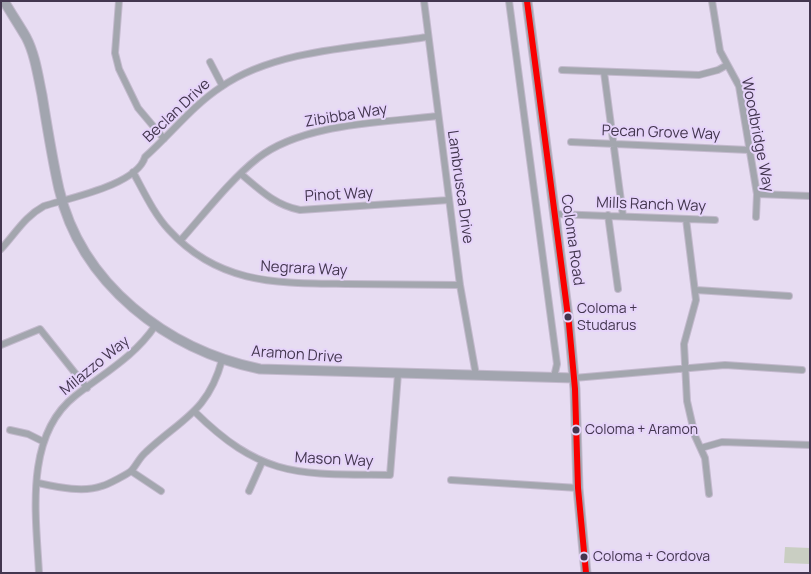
<!DOCTYPE html>
<html>
<head>
<meta charset="utf-8">
<style>
	body { margin:0 }
	#map { position:relative; width:811px; height:574px; overflow:hidden; background:#e7dcf2; font-family:Manrope,sans-serif }
	canvas { display:block }
	.frame { position:absolute; inset:0; border:2px solid #43364f; pointer-events:none }
</style>
</head>
<body>
<div id="map">
<canvas width="811" height="574"></canvas>
<div class="frame"></div>
</div>
<script>
const ctx = document.querySelector('canvas').getContext('2d');
ctx.lineJoin = 'round';
function fillPath(path, color) {
  ctx.fillStyle = color;
  ctx.fill(path, 'evenodd');
}
function stroke(path, color, width, dash) {
  ctx.strokeStyle = color;
  ctx.lineWidth = width;
  ctx.lineCap = dash ? 'butt' : 'round';
  ctx.setLineDash(dash || []);
  ctx.stroke(path);
}
function drawText(font, color, halo, rows, align = 'center') {
  ctx.font = font + ' Manrope,sans-serif';
  ctx.lineWidth = 4;
  ctx.setLineDash([]);
  ctx.textBaseline = 'middle';
  ctx.strokeStyle = halo;
  ctx.fillStyle = color;
  for (const [text, x, y, turn = 0] of rows) {
    ctx.save();
    ctx.translate(x, y);
    ctx.rotate((+turn || 0) * Math.PI / 180);
    ctx.textAlign = isNaN(turn) ? turn : align;
    if (halo) ctx.strokeText(text, 0, 0);
    ctx.fillText(text, 0, 0);
    ctx.restore();
  }
}
const green = new Path2D(`
	M785,547L810,548V564L784,563Z`);
const street = new Path2D(`
	M119,1L115,53L119,69L138,108L164,139
	M424,1L460,285L476,375
	M509,1L557,364L554,377
	M712,1L720,51L739,86L757,194L756,217
	M210,62L222,85
	M562,70L699,75L718,70L727,65
	M604,72L623,216
	M571,142L749,150
	M133,172C144,192 154,214 169,230C219,285 278,283 346,284C384,284 422,285 460,285
	M241,174C260,190 275,205 300,210L449,200
	M757,194L810,196
	M555,214L715,220
	M608,215L618,289
	M686,219L696,300L684,344L687,401L695,436L705,458L709,494
	M180,241C205,213 229,181 258,158C303,123 382,123 437,116
	M1,249C16,233 24,217 44,206C69,198 137,185 145,157C171,134 192,106 221,87C275,49 362,47 427,37
	M696,290L789,296
	M1,345L40,329L87,388
	M574,378L725,365L802,370
	M195,412C263,479 300,474 390,475L398,374
	M10,430L28,434L44,442
	M701,448L722,442L810,445
	M131,471L161,491
	M451,480L578,488
	M38,483C57,487 83,493 102,486C107,485 130,473 132,470C137,464 140,457 146,452C181,419 208,412 222,360
	M249,491L262,462
	M39,573C36,516 24,436 75,396C104,373 134,357 155,326`);
const secondary = new Path2D(`
	M4,1C11,13 19,25 26,37C35,54 38,76 42,95C47,126 52,158 59,189C81,284 167,350 260,369L574,378
	M527,1L569,324L575,389L578,488L586,573`);
const bus1 = new Path2D(`
	M527,1L569,324L575,389L578,488L586,573`);
const markers = [
	[568,317,4.5,"#43364f"],
	[576,430,4.5,"#43364f"],
	[584,557,4.5,"#43364f"]
];
const busNames = [
	["Coloma +",577,309],
	["Studarus",577,326],
	["Coloma + Aramon",585,430],
	["Coloma + Cordova",593,557]
];
const streetNames = [
	["Beclan Drive",177,111,-43],
	["Zibibba Way",346,116,-9],
	["Pecan Grove Way",661,133,2],
	["Woodbridge Way",757,135,79],
	["Lambrusca Drive",460,187,82],
	["Pinot Way",339,195,-3],
	["Mills Ranch Way",651,205,2],
	["Coloma Road",572,240,82],
	["Negrara Way",304,269,3],
	["Aramon Drive",297,355,4],
	["Milazzo Way",95,366,-39],
	["Mason Way",334,460,3]
];
fillPath(green, '#c9cec2');
stroke(street, '#c3b9cd', 8);
stroke(secondary, '#c3b9cd', 11);
stroke(street, '#a3a6ae', 6);
stroke(secondary, '#a2a5af', 9);
stroke(bus1, '#fa0000', 6);
for (const [x, y, r, color] of markers) {
  const dot = new Path2D();
  dot.arc(x, y, r, 0, 2 * Math.PI);
  ctx.fillStyle = color;
  ctx.fill(dot);
  stroke(dot, '#e6d4fa', 2);
}
drawText('14px', '#43364f', '#e6d4fa', busNames, 'left');
drawText('15px', '#43364f', '#e6d4fa', streetNames);
</script>
</body>
</html>
